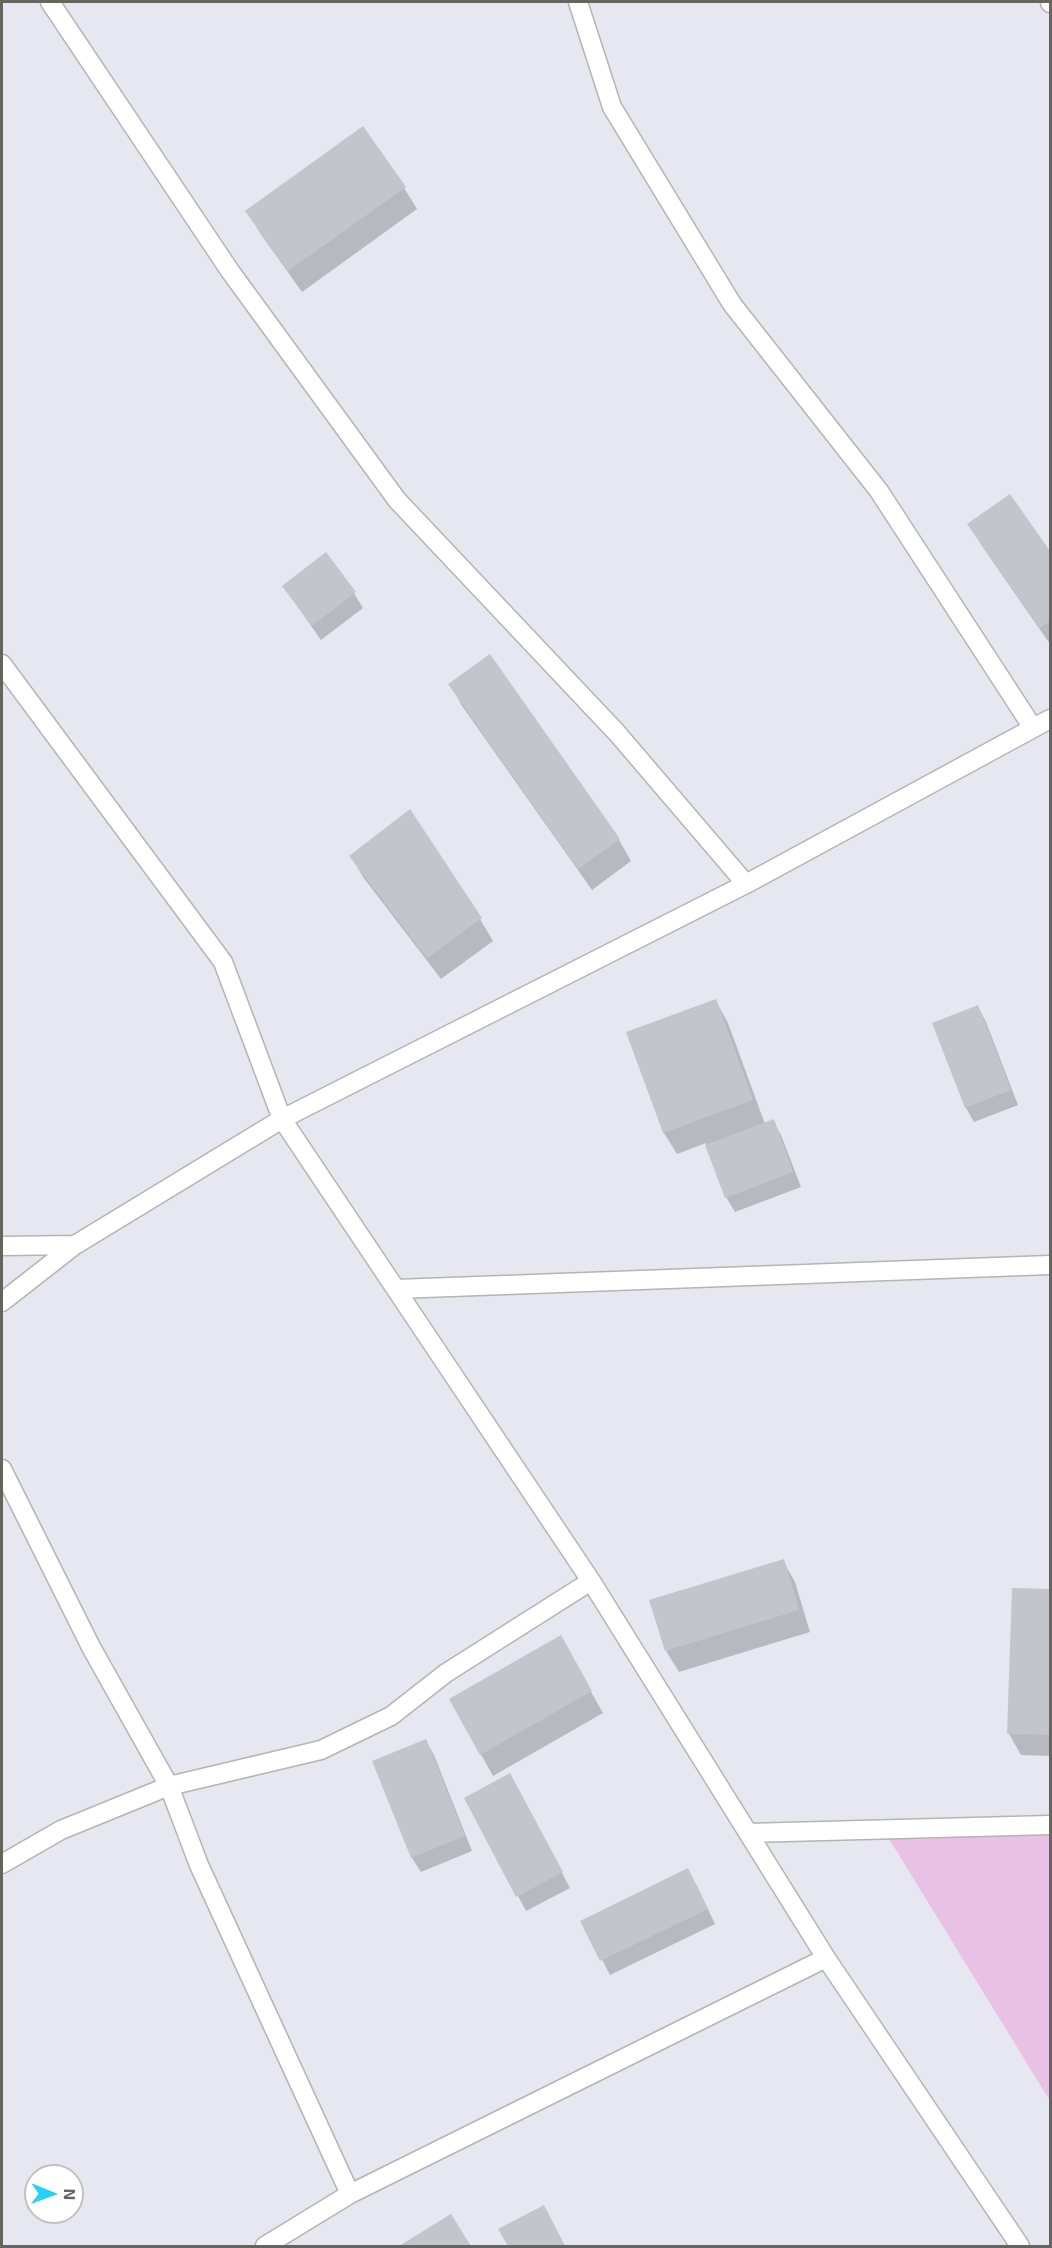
<!DOCTYPE html>
<html>
<head>
<meta charset="utf-8">
<style>
	body { margin:0 }
	#map { position:relative; width:1052px; height:2248px; overflow:hidden; background:#e6e7f0; font-family:"Exo 2",sans-serif }
	canvas { display:block }
	.frame { position:absolute; inset:0; border:3px solid #67645d; pointer-events:none }
	.north { position:absolute; left:24px; top:2164px; width:60px; height:60px; box-sizing:border-box; background:#fff; border:2px solid #c2c1be; border-radius:50%; rotate:91deg; font-size:16px; font-weight:700; line-height:24px; text-align:center; color:#67645d }
	.north::after { content:''; display:block; margin:auto; width:21px; height:27px; background:#27d1f5; clip-path:polygon(50% 0,100% 100%,50% 72%,0 100%) }
</style>
</head>
<body>
<div id="map">
<canvas width="1052" height="2248"></canvas>
<div class="frame"></div>
<div class="north">N</div>
</div>
<script>
const ctx = document.querySelector('canvas').getContext('2d');
ctx.lineJoin = 'round';
function fillPath(path, color) {
  ctx.fillStyle = color;
  ctx.fill(path, 'evenodd');
}
function stroke(path, color, width, dash) {
  ctx.strokeStyle = color;
  ctx.lineWidth = width;
  ctx.lineCap = dash ? 'butt' : 'round';
  ctx.setLineDash(dash || []);
  ctx.stroke(path);
}
const green = new Path2D(`
	M1050,1818V2101L880,1824Z`);
const shadow = new Path2D(`
	M404,188L417,209L302,292L260,233L247,211Z
	M1010,496L1050,554V644L982,546L969,525Z
	M283,586L354,593L363,608L321,640Z
	M490,656L619,840L631,861L592,890L462,706L450,684Z
	M351,856L480,919L493,941L441,979L363,877Z
	M716,1001L728,1023L765,1124L773,1121L781,1135L801,1187L735,1212L726,1197L706,1143L677,1154L664,1133L628,1033Z
	M978,1007L986,1022L1018,1105L974,1122L966,1108Z
	M783,1561L795,1582L810,1632L679,1672L666,1651Z
	M1014,1589L1050,1591V1756L1021,1755L1009,1734Z
	M560,1637L603,1713L493,1776L451,1700Z
	M426,1741L434,1755L472,1851L421,1872L412,1858L374,1762Z
	M518,1790L570,1888L526,1911L466,1799Z
	M696,1884L715,1924L610,1975L582,1921Z
	M450,2217L469,2246H402Z
	M552,2222L565,2246H509L501,2230Z`);
const building = new Path2D(`
	M363,126L406,187L288,271L245,211Z
	M1010,494L1050,551V621L1040,628L967,524Z
	M326,552L356,592L312,626L282,586Z
	M490,654L620,839L578,869L448,684Z
	M410,809L482,918L427,958L349,856Z
	M716,999L753,1100L663,1133L626,1032Z
	M978,1005L1011,1090L965,1108L932,1023Z
	M774,1119L793,1172L725,1198L705,1145Z
	M784,1559L799,1610L665,1651L649,1600Z
	M1012,1588L1050,1589V1735L1007,1734Z
	M561,1635L592,1691L480,1755L449,1699Z
	M426,1739L465,1836L411,1858L372,1761Z
	M510,1773L563,1872L516,1897L464,1798Z
	M688,1868L708,1909L600,1961L580,1921Z
	M544,2205L565,2246H508L498,2229Z
	M451,2214L471,2246H399Z`);
const minor = new Path2D(`
	M50,2L230,271L397,500L617,733L746,884
	M578,2L612,107L732,304L879,491L1033,728
	M1050,2V3
	M2,664L223,962L282,1119L591,1581L826,1958L1020,2246
	M2,1246L75,1245L282,1119L746,884L1050,719
	M396,1289L1050,1265
	M2,1302L75,1245
	M2,1469L91,1647L169,1786L199,1865L350,2194
	M748,1833L1050,1825
	M2,1864L61,1830L169,1786L321,1750L391,1716L446,1673L591,1581
	M265,2246L350,2194L826,1958`);
fillPath(green, '#e9c1e6');
fillPath(shadow, '#0003');
fillPath(building, '#c2c5cc');
stroke(minor, '#b6b4ae', 21);
stroke(minor, '#fff', 18);
</script>
</body>
</html>
